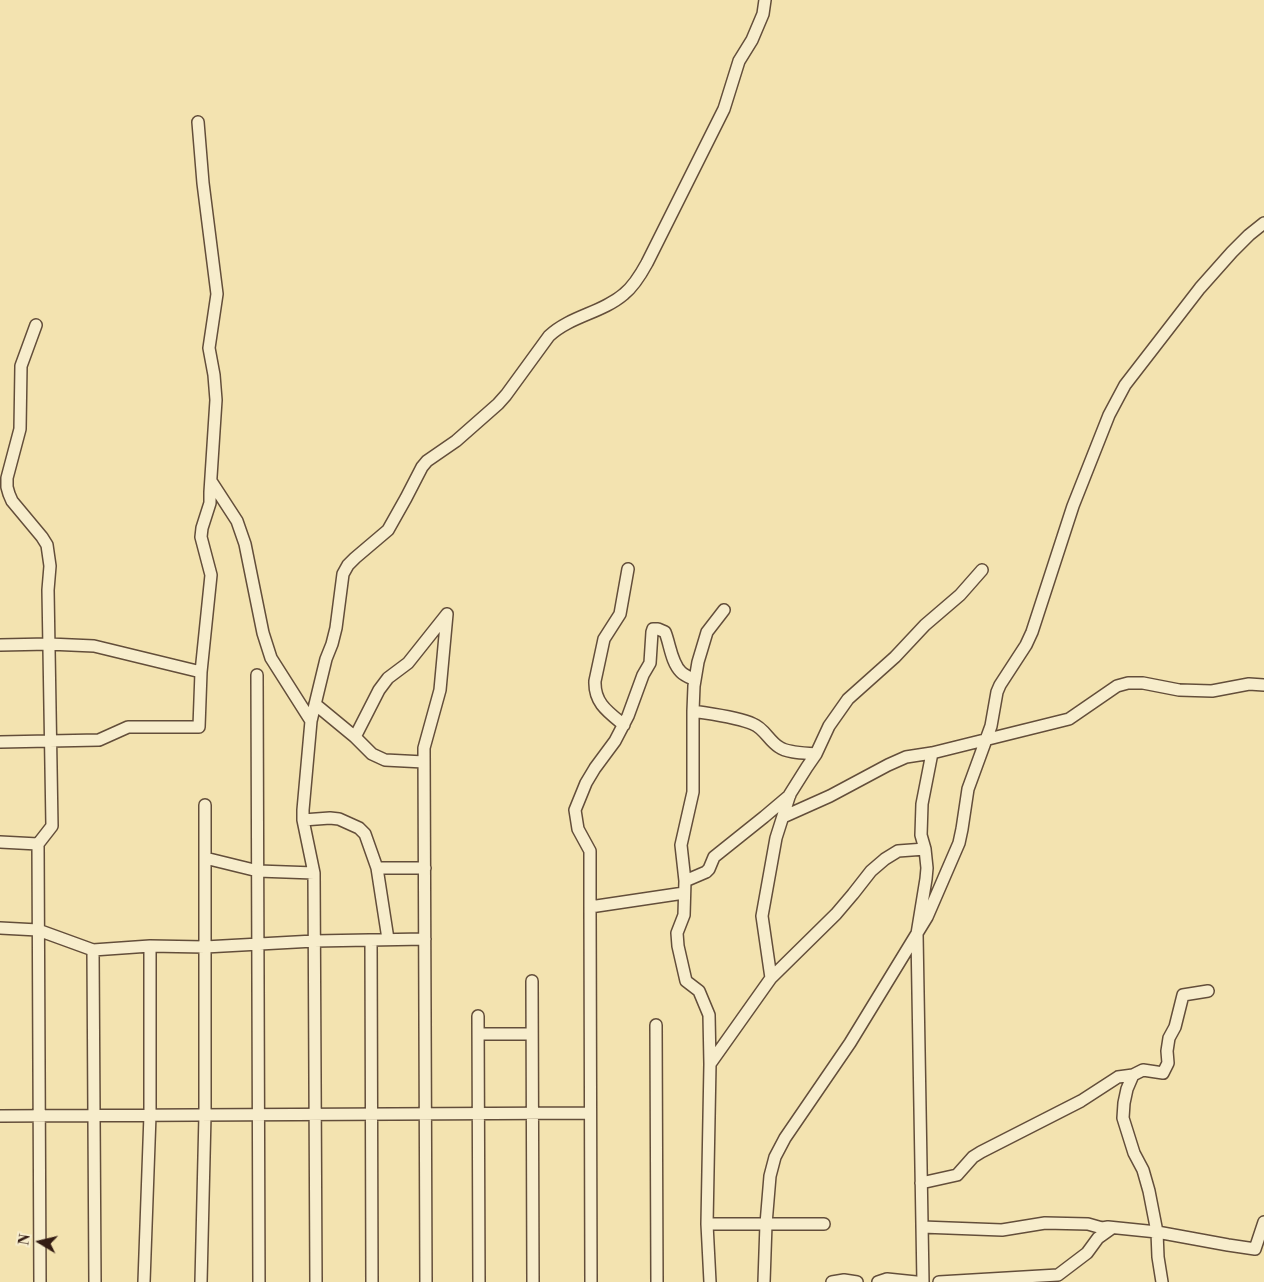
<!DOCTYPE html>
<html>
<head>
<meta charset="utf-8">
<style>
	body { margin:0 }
	#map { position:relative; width:1264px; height:1282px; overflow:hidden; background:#f3e3b0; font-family:"Libre Bodoni",serif }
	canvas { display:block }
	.north { position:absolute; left:15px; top:1217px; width:50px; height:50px; -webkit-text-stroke:4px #f7edcc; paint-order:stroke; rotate:279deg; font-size:14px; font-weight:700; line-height:20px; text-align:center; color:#331c13 }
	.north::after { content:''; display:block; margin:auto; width:18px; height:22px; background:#331c13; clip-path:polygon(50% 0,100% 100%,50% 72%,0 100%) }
</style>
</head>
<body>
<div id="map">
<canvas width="1264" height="1282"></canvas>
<div class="north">N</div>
</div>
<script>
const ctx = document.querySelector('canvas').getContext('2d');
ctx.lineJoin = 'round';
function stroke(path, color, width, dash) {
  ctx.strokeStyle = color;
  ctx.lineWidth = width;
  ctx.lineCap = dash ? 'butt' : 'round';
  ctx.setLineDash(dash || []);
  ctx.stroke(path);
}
const minor = new Path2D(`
	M36,325L21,366L20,429L7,478V487L9,494L12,501L42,537L47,545L50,566L48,590L52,826L38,844L40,1282
	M211,481L237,521L245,544L263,633L271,658L311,721
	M0,645L49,644L94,646L201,672
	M257,675L259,1282
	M315,704L355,737L372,754L385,760L424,762
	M693,711C711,714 738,717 753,724C764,728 769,741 779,747C787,753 806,753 816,754
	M624,725C608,712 594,703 595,681L604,639L620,614L628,569
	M355,737L379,690L388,678L408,663L447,614
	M0,742L99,740L128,727H199L201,672L211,575L201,537L202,528L210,503V492L216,400L214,375L209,348L217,294L203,183L198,122
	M783,817L830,796L888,765L906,757L932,753L1069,719L1117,686L1128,683H1143L1179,690L1212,691L1249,684L1264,685
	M303,820L330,818L339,819L359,828L365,834L377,868L388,939
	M0,842L38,844
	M205,858L258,871L314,873
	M377,868H425
	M685,881L706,872L709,869L714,857L764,817L790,795
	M684,893L590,907V851L578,829L575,810L586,783L595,768L615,741L628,716L643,675L650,663L652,632L653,629H658L665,632C670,644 671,662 681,672C685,676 691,678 695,680
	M590,907L591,1282
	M0,928L38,930L93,950L150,946L205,947L314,941L425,939
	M371,940L372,1282
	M93,950L95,1282
	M771,978L836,914L853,894L871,871L885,859L898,851L925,849
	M532,981L533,1282
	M478,1016L479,1282
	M656,1025L657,1282
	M478,1034H532
	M710,1064L771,978L762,916L776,838L790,794L807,767L816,754L829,726L848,699L895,657L925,625L960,595L982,570
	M0,1116L590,1113
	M921,1183L957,1175L973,1157L981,1152L1081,1101L1118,1077L1133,1075
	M707,1224H824
	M922,1227L1002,1230L1045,1223L1088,1224L1102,1228L1108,1227L1157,1232L1228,1245L1255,1249L1264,1222
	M144,1282L150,1115V946
	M201,1282L205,1115V805
	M316,1282L314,873L303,820V810L311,721L326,659L332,644L336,628L343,574L348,565L355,558L388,530L406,498L422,467L427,461L456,441L498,404L506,395L549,336C570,316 602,313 624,294C634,286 641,274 647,263L724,109L739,61L752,40L763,14L765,0
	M426,1282L424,748L440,690L447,614
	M710,1282L707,1224L710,1064L709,1015L699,991L686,981L678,946L677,933L684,915L685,881L681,845L693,792V711L694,686L698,662L707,632L724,610
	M764,1282L766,1224L770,1176L775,1157L785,1138L850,1043L927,917L959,843L962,829L968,789L991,726L997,692L1000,685L1026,645L1032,632L1073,506L1109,415L1125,385L1200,288L1232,252L1249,235L1264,223
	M832,1282L844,1280L857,1282
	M878,1282L887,1279L916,1282
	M923,1282L917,934L926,879L927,868L925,849L921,835L922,804L932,753
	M939,1282L1058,1275L1087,1253L1098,1238L1112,1228
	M1162,1282L1158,1257L1157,1232L1149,1191L1143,1170L1134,1153L1123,1118L1124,1103L1127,1089L1133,1075L1143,1070L1163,1073L1168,1063L1167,1051L1169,1038L1175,1027L1183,995L1208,991`);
stroke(minor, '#634e3a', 14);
stroke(minor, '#f7edcc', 11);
</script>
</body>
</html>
